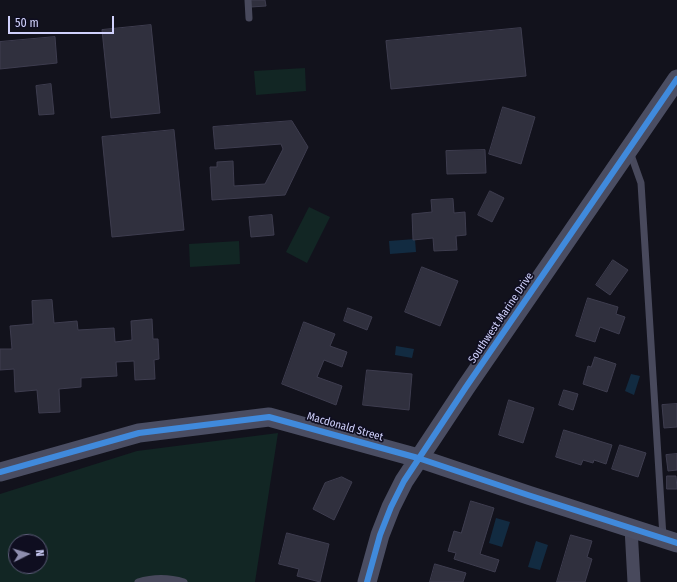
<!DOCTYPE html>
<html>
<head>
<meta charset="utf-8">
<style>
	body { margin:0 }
	#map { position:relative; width:677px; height:582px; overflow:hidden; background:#12121c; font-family:"Fira Sans Condensed",sans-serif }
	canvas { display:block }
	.north { position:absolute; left:8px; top:534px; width:40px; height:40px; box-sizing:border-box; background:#0f0e20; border:1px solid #5c5c78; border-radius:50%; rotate:85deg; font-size:11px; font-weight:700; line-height:16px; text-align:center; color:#d0d1fc }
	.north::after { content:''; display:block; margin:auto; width:14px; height:18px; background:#8e8eae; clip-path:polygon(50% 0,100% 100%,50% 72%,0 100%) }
	.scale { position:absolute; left:8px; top:16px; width:106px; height:18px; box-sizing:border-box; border:2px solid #d0d1fc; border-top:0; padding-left:5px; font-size:12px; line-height:14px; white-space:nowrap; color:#d0d1fc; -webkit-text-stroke:3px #0f0e20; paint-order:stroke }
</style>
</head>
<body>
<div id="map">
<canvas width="677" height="582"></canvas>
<div class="north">N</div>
<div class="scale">50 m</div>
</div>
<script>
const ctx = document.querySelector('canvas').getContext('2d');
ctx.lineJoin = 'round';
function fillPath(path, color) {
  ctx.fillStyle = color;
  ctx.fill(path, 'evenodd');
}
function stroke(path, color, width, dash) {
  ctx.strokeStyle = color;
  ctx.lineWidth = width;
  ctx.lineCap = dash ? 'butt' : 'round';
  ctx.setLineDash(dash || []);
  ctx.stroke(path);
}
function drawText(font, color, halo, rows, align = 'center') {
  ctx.font = font + ' "Fira Sans Condensed",sans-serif';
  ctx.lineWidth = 3.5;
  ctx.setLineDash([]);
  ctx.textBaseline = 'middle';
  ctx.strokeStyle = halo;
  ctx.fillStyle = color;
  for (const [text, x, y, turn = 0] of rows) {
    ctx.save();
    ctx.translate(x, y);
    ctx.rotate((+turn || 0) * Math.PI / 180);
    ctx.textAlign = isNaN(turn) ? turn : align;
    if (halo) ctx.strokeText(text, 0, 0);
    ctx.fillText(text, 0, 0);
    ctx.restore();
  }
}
const green = new Path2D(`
	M305,68L306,91L256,95L254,71Z
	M309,207L330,217L307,263L286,252Z
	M239,241L240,264L190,267L189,244Z
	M278,433L255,582H0V494L137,451ZM16,542H40V566H16Z`);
const water = new Path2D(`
	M415,239L416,252L390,254L389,241Z
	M396,346L414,349L412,358L395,355Z
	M631,374L640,376L634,395L625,391Z
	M496,518L510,522L502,547L489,543Z
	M536,541L548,545L540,570L528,567Z`);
const building = new Path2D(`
	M250,0H265L266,6L251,7Z
	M151,25L160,113L111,118L102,30Z
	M521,28L526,76L391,89L386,41Z
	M55,37L57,63L0,69V42Z
	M51,84L54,114L39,115L36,86Z
	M503,107L535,117L521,164L489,154Z
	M292,121L308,147L285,195L212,200L210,167H217V162L233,161L234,186L265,184L283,149L281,144L215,149L213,127Z
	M174,130L184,230L112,237L102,137Z
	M485,150L486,173L447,174L446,151Z
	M490,191L504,198L492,222L478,215Z
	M453,199L454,213L465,212L466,235L456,236L457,250L434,251L433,238L413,240L412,214L432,212L431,200Z
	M272,215L274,235L251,237L249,217Z
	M613,260L628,270L610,295L596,285Z
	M422,267L458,281L440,326L405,312Z
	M588,298L618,307L616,314L625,317L619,334L600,327L595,342L576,336Z
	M52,300L54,323L77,321L78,330L114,328L115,342L132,340L131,321L152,319L153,339H158L159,359L154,360L155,379L135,380L134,361L116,362L117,376L81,378V387L59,389L60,412L39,413L37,390L15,392L14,369L0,370V349H12L10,326L33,324L32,301Z
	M348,308L372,317L367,330L344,321Z
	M304,322L335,334L330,346L347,352L342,367L324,360L317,377L342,386L336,405L282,384Z
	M595,357L616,364L607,392L583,384L588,366L591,367Z
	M367,370L412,374L409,410L363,405Z
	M564,390L578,394L573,410L559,405Z
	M509,400L534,408L523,443L499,435Z
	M677,404V427L664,428L662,405Z
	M564,430L612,445L606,464L594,460L593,463L583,460L581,465L556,457Z
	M620,445L646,453L638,477L612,469Z
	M677,454V470L668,471L666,455Z
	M667,476H676L677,489H667Z
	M342,477L352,482L334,520L313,509L325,483Z
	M471,501L494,508L480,554L499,560L495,572L454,559L456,553L448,551L454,531L461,533Z
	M287,533L329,544L320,582L297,576L299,569L279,564Z
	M571,535L592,541L587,557L592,559L585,582H557Z
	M435,564L466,573L463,582H430Z`);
const lane = new Path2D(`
	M248,0L249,18
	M630,152L641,183L663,537
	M138,582C154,577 168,577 184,582`);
const street = new Path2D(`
	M631,528L634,582`);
const secondary = new Path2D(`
	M0,472L139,433L269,417L418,458L528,495L677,543
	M367,582L380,535L391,507L404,481L466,387L677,79`);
const cycleway = new Path2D(`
	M0,472L139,433L269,417L418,458L528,495L677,543
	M367,582L380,535L391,507L404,481L466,387L677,79`);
const streetNames = [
	["Southwest Marine Drive",501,318,-56],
	["Macdonald Street",345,427,16]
];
fillPath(green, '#122624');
fillPath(water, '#122b41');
fillPath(building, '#30303e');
stroke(building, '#3e3d4f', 1);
stroke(lane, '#48495c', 7);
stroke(street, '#48495c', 13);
stroke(secondary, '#4a4d62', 19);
stroke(cycleway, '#408adc', 6);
drawText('11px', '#d0d1fc', '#0f0e20', streetNames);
</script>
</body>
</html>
